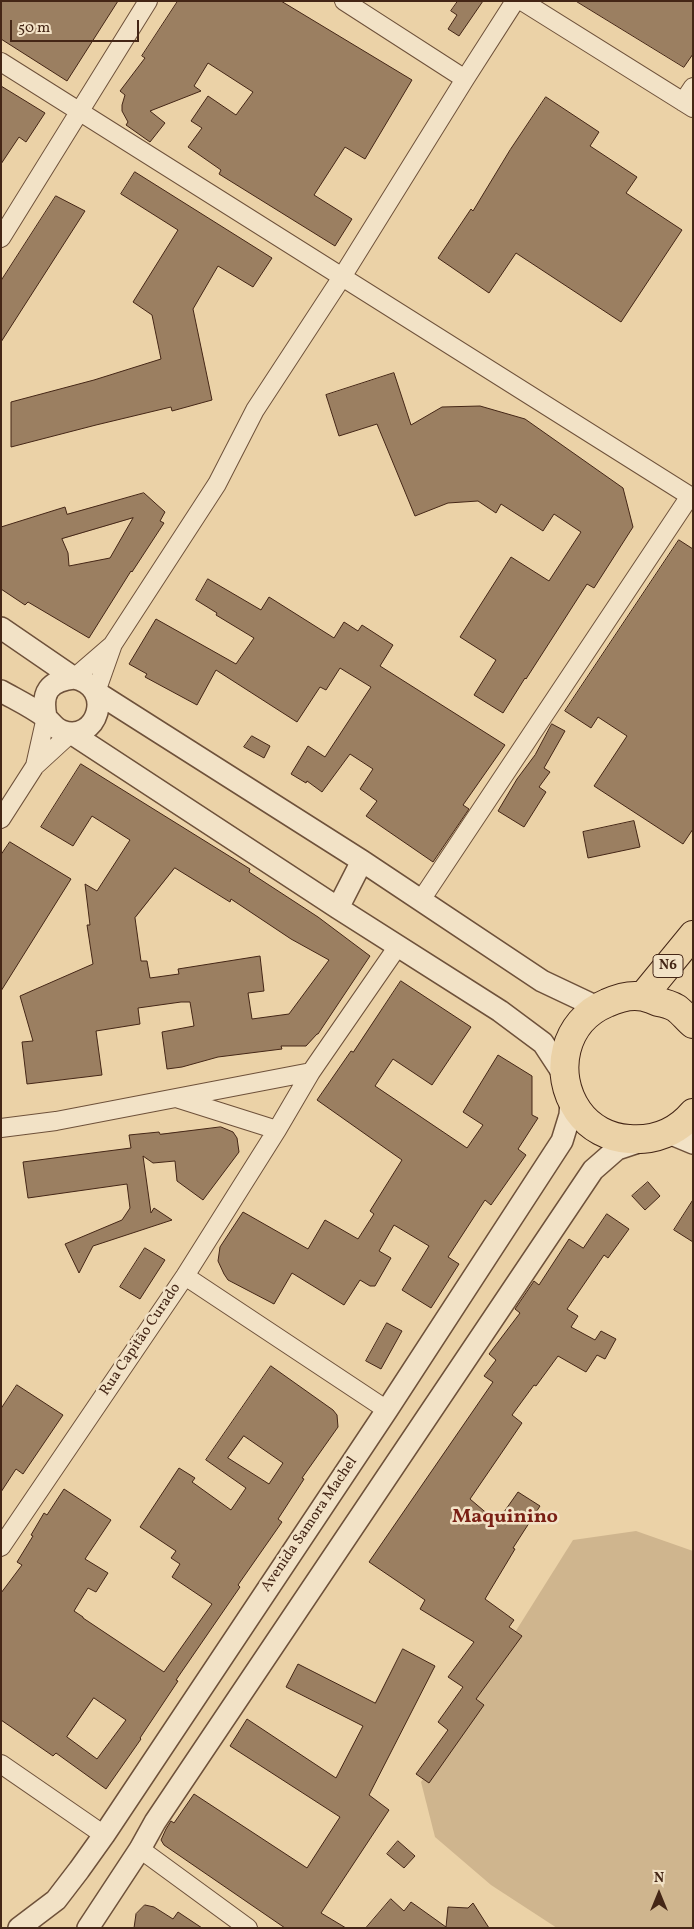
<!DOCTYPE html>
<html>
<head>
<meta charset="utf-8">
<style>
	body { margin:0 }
	#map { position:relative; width:694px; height:1929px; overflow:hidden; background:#ebd2a7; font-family:Vollkorn,serif }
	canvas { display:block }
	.frame { position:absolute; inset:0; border:2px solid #442616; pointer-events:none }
	.north { position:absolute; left:634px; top:1869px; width:50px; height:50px; -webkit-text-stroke:4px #f2e2c6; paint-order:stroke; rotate:0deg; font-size:14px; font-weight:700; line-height:20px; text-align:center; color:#442616 }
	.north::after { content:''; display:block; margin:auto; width:18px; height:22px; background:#442616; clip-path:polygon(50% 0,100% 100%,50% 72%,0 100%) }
	.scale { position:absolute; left:10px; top:20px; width:129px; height:22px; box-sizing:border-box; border:2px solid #442616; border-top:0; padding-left:6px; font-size:15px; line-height:18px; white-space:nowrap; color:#442616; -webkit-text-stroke:4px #f2e2c6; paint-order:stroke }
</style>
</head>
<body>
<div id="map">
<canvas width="694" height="1929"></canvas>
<div class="frame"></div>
<div class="north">N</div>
<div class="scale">50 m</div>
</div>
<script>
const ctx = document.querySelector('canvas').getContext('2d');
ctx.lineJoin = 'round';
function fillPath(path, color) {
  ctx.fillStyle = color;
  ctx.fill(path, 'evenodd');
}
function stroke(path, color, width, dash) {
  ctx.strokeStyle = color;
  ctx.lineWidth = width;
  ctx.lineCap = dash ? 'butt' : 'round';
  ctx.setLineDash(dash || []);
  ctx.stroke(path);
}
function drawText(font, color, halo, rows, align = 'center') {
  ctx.font = font + ' Vollkorn,serif';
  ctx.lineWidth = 5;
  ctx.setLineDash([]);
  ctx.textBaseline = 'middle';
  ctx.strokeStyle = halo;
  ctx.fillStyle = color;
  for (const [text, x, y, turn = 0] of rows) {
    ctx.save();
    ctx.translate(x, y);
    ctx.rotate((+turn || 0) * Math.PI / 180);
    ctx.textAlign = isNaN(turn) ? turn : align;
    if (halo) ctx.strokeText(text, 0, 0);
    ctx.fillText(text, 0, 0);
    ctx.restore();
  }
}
const green = new Path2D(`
	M636,1531L693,1551V1928H557L491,1885L435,1837L421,1782L573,1540Z`);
const building = new Path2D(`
	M1,1H118L67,81L1,39Z
	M178,1H281L412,80L365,159L345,147L314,195L352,219L335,246L219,174L221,170L188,147L202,128L191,121L208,96L236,115L253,92L208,63L194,86L201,91L150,111L165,123L150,142L126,125L128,122L122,111V105L125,95L120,91L145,58L142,56Z
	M458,1H483L459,36L448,29L457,15L451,11Z
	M576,1H693V54L684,67Z
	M1,86L45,113L26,142L19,137L1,164Z
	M546,97L599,132L590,146L637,177L626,193L682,230L621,322L516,253L489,293L438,258L471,209L473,211L510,150Z
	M135,172L272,258L253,287L218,266L193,309L212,400L172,411L171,407L96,425L11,447V402L94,380L161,359L152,315L133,302L178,230L121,194Z
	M56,196L85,211L1,342V281Z
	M394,373L411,425L442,407L480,406L525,419L623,488L633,527L594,588L587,584L526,679L525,678L503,713L474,695L496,660L460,637L511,557L549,581L581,532L554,514L543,531L501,504L496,513L478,501L448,503L415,516L377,424L339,436L326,395Z
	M144,493L165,512L160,521L164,523L132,572L131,571L89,638L28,602L25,605L1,589V527L65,507L67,514ZM133,518L110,558L69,566L68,553L62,539Z
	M679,540L693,549V829L683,844L594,786L627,736L598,717L591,728L565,711Z
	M208,579L261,610L269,597L334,638L344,622L358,631L362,625L393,645L380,666L505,745L463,805L469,809L433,862L366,816L377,801L360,789L373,769L350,754L322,792L307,781L306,783L291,774L308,746L325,757L371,687L340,668L326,690L320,687L297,722L216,670L197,705L145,677L147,674L129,664L156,619L236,664L254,638L216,615L217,613L196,600Z
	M552,724L565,731L544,768L550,772L539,787L546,792L524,827L498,811L517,779L535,755Z
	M252,736L270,746L264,758L244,747Z
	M81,764L250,869L249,872L318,917L370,956L318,1034H317L306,1046H281L282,1049L218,1057L182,1067L167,1069L162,1032L194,1026L190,1002H181L138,1008L140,1024L96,1031L102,1075L27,1084L22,1042L33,1041L20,996L93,964L87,925H90L85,884L97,891L130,840L92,816L73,846L41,827ZM175,868L230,902L231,899L291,939L329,960L289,1014L252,1019L248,993L264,991L260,956L178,969L179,974L150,978L147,961H141L135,918Z
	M634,821L640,847L588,858L583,832Z
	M10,842L71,879L1,991V855Z
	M401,981L471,1027L432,1085L393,1059L375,1086L467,1148L483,1125L463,1112L498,1055L532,1076V1115L538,1118L518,1149L526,1155L491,1205L485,1200L448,1257L459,1264L431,1308L402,1290L429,1246L394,1225L379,1251L391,1258L375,1286H370L360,1280L344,1305L292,1273L274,1304L228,1280L224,1274L218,1261L220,1247L243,1212L308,1249L325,1220L358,1239L374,1214L370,1211L402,1160L317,1100L351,1051L353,1052Z
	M221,1127L233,1132L237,1138L239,1152L203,1200L177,1181L175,1161L153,1163L143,1156L151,1213L154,1208L172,1220L93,1246L79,1273L65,1244L122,1220L130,1208L127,1184L28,1198L23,1162L131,1148L129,1135L159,1132L160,1134Z
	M648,1182L660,1196L645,1210L632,1196Z
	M693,1200V1242L674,1230Z
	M607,1214L629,1229L608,1258L604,1255L567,1309L578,1316L571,1327L595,1340L601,1331L616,1339L605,1359L597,1355L586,1372L558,1356L536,1386L534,1385L512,1415L522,1423L470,1499L497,1522L518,1492L540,1506L513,1548L515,1549L485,1599L514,1620L509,1627L522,1636L476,1699L484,1705L429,1783L416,1774L448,1730L438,1722L463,1687L448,1677L474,1642L420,1609L425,1600L369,1562L493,1382L484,1376L496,1360L489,1354L520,1313L515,1309L534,1281L539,1285L569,1239L583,1248Z
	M145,1248L165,1260L140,1299L120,1287Z
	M387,1323L402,1331L381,1369L366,1361Z
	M271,1366L333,1410L337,1415L338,1427L302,1478L304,1479L278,1519L282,1522L238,1585L240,1587L176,1680L178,1681L140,1738L141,1739L106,1789L56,1753L53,1756L1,1720V1593L22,1565L17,1562L33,1536L31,1535L44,1513L47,1515L64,1489L111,1520L85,1559L108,1573L96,1592L88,1588L74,1611L83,1617V1618L164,1672L212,1604L172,1577L180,1564L171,1558L176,1551L140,1527L179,1468L195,1478L192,1482L231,1510L246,1488L206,1460ZM244,1436L283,1463L269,1484L228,1458ZM94,1698L126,1720L97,1759L67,1737Z
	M17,1385L63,1415L23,1474L16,1469L1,1492V1409Z
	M403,1649L435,1666L369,1795L389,1810L321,1913L346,1928H285L164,1845L161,1840L166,1829L171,1821L174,1823L194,1794L307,1868L340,1817L230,1746L247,1719L336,1778L363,1726L286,1687L298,1664L375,1703Z
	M398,1841L415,1856L404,1868L387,1854Z
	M391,1899L404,1911L411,1902L446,1927L448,1907L468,1908L473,1903L489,1928H366Z
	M145,1905L154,1907L173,1919L178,1912L202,1928H134L136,1914Z`);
const minor = new Path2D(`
	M344,1L465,79
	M522,1L693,108
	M1,62L693,498
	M683,102L693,87
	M1,238L148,1
	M74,678L111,646
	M96,692L113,644L217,484L255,410L342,277L465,79L515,1
	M35,766L46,717
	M1,819L35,766L71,733
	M421,900L690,496
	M179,1099L277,1130
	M1,1128L56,1121L311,1072
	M185,1276L387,1410
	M1,1547L185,1276L277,1130L311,1072L398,946
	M1,1764L104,1835
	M140,1849L248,1928`);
const tertiary = new Path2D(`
	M1,628L74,678C116,687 97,744 62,731C54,728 51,721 45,717C32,707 15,699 1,691
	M96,692L362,861L542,981L597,1007
	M46,717C41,692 49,681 74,678
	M71,733L338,908L500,1011L543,1043L564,1075
	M338,908L362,861
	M669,1133L693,1143
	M19,1928L56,1900L79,1870L104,1835L387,1410L562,1141L570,1115L571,1101
	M88,1928L140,1849L155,1822L593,1170L617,1149L641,1141`);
const trunk = new Path2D(`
	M643,996L693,935
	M693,1024C687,1019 682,1012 676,1008C671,1005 664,1003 658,1002C654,1000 649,998 644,997C632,994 618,998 607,1003C564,1021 552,1073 578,1111C590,1128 609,1138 629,1139C654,1141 677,1132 693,1113`);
const shields = [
	[668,966,30]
];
const shieldNames = [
	["N6",668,966]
];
const streetNames = [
	["Rua Capitão Curado",141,1340,-56],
	["Avenida Samora Machel",310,1525,-56]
];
const districtNames = [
	["Maquinino",505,1518]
];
fillPath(green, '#cfb58e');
fillPath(building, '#9b7f61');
stroke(building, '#442616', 1);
stroke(minor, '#6e513a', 20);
stroke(tertiary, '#6e513a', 24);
stroke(trunk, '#442616', 30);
stroke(minor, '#f2e2c6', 18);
stroke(tertiary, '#f2e2c6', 21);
stroke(trunk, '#ebd2a7', 28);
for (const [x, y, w] of shields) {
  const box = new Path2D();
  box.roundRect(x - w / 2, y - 11.5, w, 23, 4);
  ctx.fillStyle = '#f2e2c6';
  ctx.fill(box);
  stroke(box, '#442616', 1);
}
drawText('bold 14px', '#442616', null, shieldNames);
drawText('15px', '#442616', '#f2e2c6', streetNames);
drawText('bold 20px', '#7a1f14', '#f2e2c6', districtNames);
</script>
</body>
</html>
